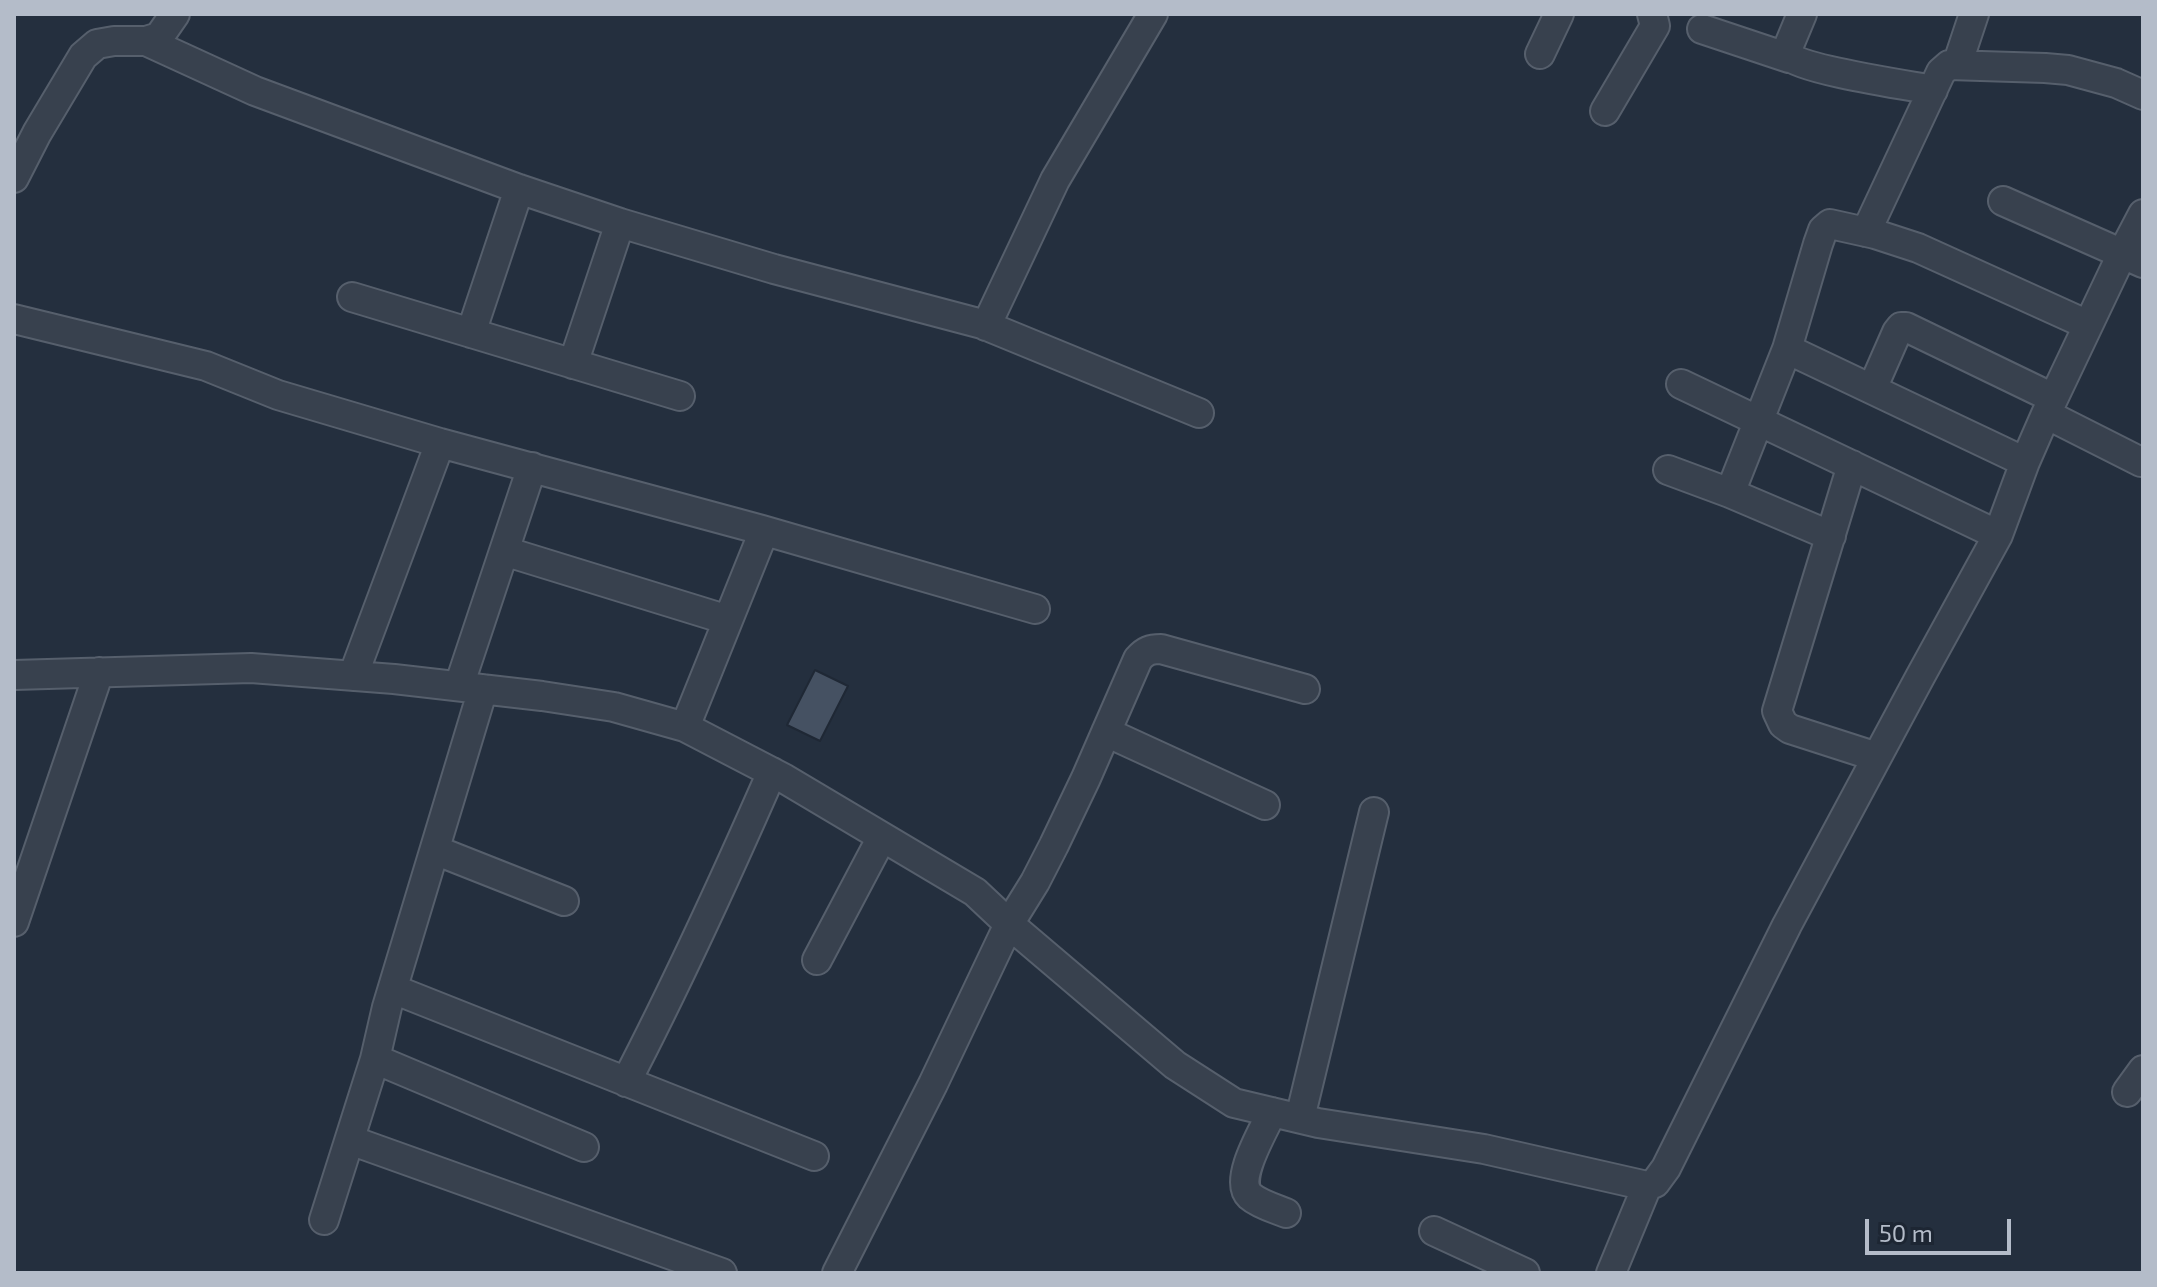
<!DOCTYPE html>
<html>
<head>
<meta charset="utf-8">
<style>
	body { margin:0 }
	#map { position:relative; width:2157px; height:1287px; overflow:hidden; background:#242f3e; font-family:"Exo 2",sans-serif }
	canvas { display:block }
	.frame { position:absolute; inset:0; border:16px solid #b4bcc9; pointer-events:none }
	.scale { position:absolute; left:1865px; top:1219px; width:146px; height:36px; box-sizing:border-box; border:4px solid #b4bcc9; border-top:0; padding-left:10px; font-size:24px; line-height:28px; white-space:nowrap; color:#b4bcc9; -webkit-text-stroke:6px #1d2633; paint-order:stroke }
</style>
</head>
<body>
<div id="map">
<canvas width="2157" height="1287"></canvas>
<div class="frame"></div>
<div class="scale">50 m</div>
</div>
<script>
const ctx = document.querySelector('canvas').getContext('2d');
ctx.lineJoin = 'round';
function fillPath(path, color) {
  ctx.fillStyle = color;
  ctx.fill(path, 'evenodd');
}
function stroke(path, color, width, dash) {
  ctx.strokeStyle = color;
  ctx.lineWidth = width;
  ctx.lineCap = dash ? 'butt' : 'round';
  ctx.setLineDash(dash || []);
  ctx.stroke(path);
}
const building = new Path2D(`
	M815,670L848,686L820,741L787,725Z`);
const minor = new Path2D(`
	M1802,14L1787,50V55C1802,70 1906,85 1933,90
	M1702,29L1789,58
	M146,41L255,91L519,189L620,223L774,269L982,324L1199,413
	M1540,54L1559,14
	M1957,65L1974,14
	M1605,111L1655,26L1652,14
	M14,178L37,133L83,56L97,44L114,41H146L159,37L175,14
	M2003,201L2143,263
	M1866,232L1941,72L1949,65L2045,68L2068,70L2116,83L2143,95
	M352,297L680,396
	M14,319L206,366L278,395L440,443L762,530L1035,609
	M986,326L1055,180L1153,14
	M471,333L519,189
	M1787,349L2025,462
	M573,364L620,223
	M1681,384L1998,535
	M1872,389L1897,332L1901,327H1906L2053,398
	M2046,414L2141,462
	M1852,465L1777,711L1783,724L1790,729L1877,757
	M1668,470L1730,493L1831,536
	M1730,493L1787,349L1818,244L1823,230L1830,224L1875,234L1918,248L2088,325
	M504,551L728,620
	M14,675L251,668L394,679L542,696L614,707L685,727L785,779L975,892L1009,924L1175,1065L1234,1103L1318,1123L1484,1149L1647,1186L1655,1183L1666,1168L1787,925L1920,677L1998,535L2025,462L2046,414L2123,252L2143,214
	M353,676L440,443
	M459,686L532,467
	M685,727L764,531
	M1106,732L1265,805
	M435,850L564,901
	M14,922L99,672
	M817,960L882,837
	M393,989L814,1156
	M375,1059L584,1147
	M626,1082C679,980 726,877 772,772
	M2127,1092L2143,1070
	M1272,1112C1264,1130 1233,1180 1250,1196C1259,1204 1276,1209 1286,1213
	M1300,1118L1374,812
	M350,1140L722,1273
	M324,1220L375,1059L387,1007L483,689
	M1434,1231L1525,1273
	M837,1273L933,1084L1009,924L1035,882L1054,845L1086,778L1138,659C1145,651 1150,649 1161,649L1305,689
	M1611,1273L1647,1186`);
fillPath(building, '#455162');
stroke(building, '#1f2835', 2);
stroke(minor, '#565f6c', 32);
stroke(minor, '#38414e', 28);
</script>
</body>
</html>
